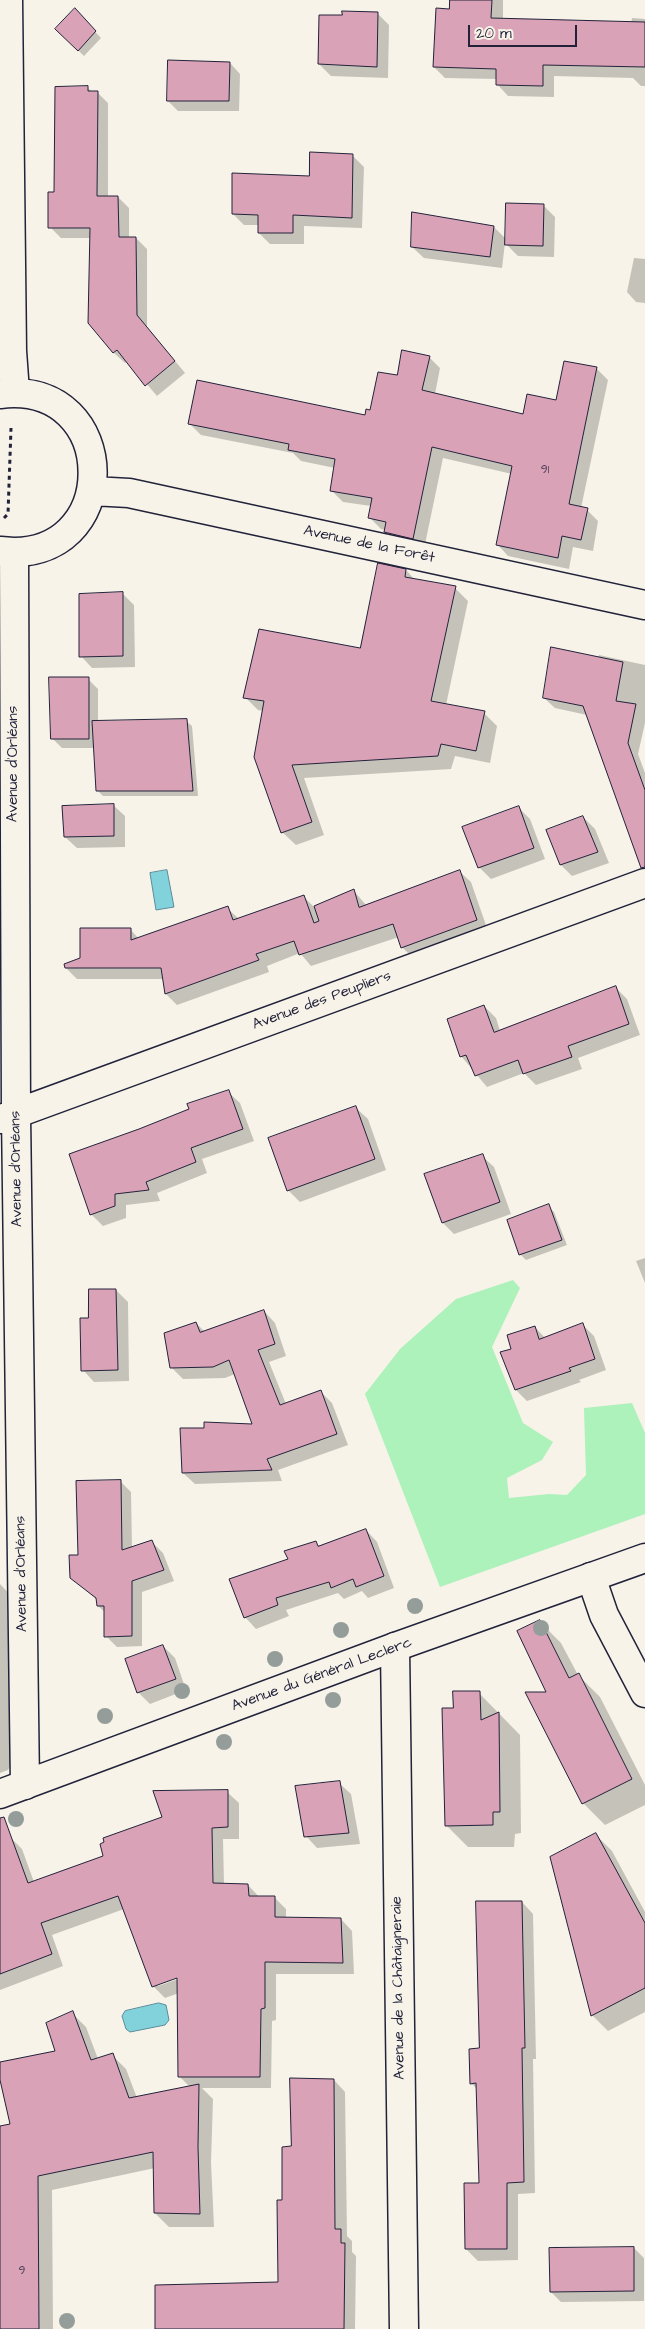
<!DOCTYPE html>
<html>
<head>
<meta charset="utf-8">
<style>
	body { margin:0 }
	#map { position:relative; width:645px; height:2329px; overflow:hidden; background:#f7f3e8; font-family:"Architects Daughter",sans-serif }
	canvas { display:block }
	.scale { position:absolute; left:468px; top:25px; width:109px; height:22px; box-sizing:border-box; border:2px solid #22223b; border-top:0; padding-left:6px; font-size:15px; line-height:18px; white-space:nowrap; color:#22223b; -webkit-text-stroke:4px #f7f3e8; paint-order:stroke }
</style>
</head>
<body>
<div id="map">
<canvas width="645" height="2329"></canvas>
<div class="scale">20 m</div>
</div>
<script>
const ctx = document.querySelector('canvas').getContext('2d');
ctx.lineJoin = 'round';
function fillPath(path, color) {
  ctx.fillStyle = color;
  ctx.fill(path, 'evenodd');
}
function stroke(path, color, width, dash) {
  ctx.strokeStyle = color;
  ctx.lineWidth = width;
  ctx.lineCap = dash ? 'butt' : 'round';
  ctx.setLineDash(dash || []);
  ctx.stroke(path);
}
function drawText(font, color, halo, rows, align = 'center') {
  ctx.font = font + ' "Architects Daughter",sans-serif';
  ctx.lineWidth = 4;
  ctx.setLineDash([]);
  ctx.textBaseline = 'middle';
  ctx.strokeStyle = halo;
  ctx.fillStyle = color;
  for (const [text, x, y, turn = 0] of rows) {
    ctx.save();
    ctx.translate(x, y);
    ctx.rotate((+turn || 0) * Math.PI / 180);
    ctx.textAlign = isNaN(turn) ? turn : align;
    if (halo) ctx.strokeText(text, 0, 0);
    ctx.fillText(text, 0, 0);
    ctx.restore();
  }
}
const green = new Path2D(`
	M513,1280L520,1288L492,1347L523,1423L553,1442L542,1460L507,1478L509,1498L549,1494L567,1495L586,1475L584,1408L632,1403L645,1433V1514L440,1587L365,1394L400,1349L456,1299Z`);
const water = new Path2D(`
	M167,870L174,907L156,910L150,873Z
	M159,2003L166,2005L169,2020L165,2025L130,2032L126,2029L122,2016L125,2011Z`);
const shadow = new Path2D(`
	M451,0H503V19L631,24L632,18L645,19V86H641L633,78L554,76V97L508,96L497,84V79L445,78L434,67L450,10Z
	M75,10L101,38L84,56L56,29Z
	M378,14L389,25L388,78L331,76L319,64Z
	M230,63L240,74L239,111H178L168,101Z
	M87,87L92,92H97L108,103V197H118L129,208V238H136L147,249V327L185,373L157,396L127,361L125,363L114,353L90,322L91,238H61L50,227L56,193Z
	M352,155L364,167L362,228L304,226V244H270L259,233V225H244L233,214Z
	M543,205L555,217L554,257L518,256L505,243L502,268L424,258L412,247L494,227L506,239Z
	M634,258L645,259V303L636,302L627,292Z
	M429,357L440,368L435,394L524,416L557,402L565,362L597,369L608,380L581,508L587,510L598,521L593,551L573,547L569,569L508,556L497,544L512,474L443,458L424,549L397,544L386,530L381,529L369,517L371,506L343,502L331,490L335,468L301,461L293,453L201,435L189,423L365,416L398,376Z
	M406,570L415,580L455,588L468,601L446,705L484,713L497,726L490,763L455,756L451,769L304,778L324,835L296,845L282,832L263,711L258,710L245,697L361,649Z
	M122,593L134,605L135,667L92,668L81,656Z
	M599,655L645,665V723L638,754L645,773V833L587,715L555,708L544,698L598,658Z
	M88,679L98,689V722L186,721L192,726L198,796H103L97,790L95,748H62L52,738Z
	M113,805L125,816V847L77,848L65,837Z
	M518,807L530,819L545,859L491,879L479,867Z
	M583,817L595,829L609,863L572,876L561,865Z
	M459,871L471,882L488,931L413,958L402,947L399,937L311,966L300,953L267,966L269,972L177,1005L166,994L164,979H77L66,968L130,929L139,939L227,908L239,919L304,897L314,907L354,891L366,905Z
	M616,988L627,999L640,1035L578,1058L582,1069L536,1085L524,1073L487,1087L461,1056L484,1006L496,1018L500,1031Z
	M228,1092L240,1103L254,1141L202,1159L207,1173L157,1193L160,1201L126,1205V1218L103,1226L92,1215L70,1155L139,1130Z
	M356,1108L368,1119L386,1170L300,1202L288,1190Z
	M482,1156L494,1167L511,1214L454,1234L443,1223Z
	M548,1206L554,1212L567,1245L526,1260L520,1254Z
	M645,1258V1283L636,1261Z
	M116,1290L128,1302L129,1381L94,1382L83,1370L89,1319Z
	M264,1311L275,1323L286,1356L269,1362L286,1404L321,1392L332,1403L348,1445L278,1470L282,1481L195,1484L183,1473L254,1425L235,1374L225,1378L183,1379L171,1367L196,1323L205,1332Z
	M582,1324L594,1336L606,1370L579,1380L581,1382L527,1401L516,1390L502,1352L513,1350L535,1327L545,1338Z
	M120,1481L131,1492L132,1548L152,1542L163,1553L174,1581L142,1592V1646L117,1647L106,1636V1613L98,1606L97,1600L71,1577L79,1556Z
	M366,1530L377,1542L394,1588L368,1598L362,1591L344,1599L338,1593L286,1610L289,1616L256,1629L245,1617L290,1560L315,1542L319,1546Z
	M0,1584L17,1602V1754L8,1770L0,1773Z
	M539,1621L561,1643L578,1675L600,1697L645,1785V1805L605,1825L583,1803L548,1693Z
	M163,1646L175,1658L186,1690L150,1704L138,1692Z
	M479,1693L520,1735L521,1833L515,1834L514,1847H468L446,1825L454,1709Z
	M339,1783L351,1794L360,1844L317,1848L306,1836Z
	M227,1792L239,1803V1839H223L224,1885H248L260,1898H275L286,1909V1919H341L352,1931L354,1974H276V2020L272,2021L271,2088H202L213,2099L211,2162L214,2227H169L155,2213V2168L52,2190L53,2329H0V2127L11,2125L0,2074V2063L56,2052L72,2013L86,2027L98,2059L112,2055L126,2069L137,2098L190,2087L179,2076V1993L165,1998L153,1986L124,1909L52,1935L63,1966L0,1990V1841L11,1838L22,1849L34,1882L105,1857L164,1818ZM183,1974L184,1977L158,1986V1983Z
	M596,1835L612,1851L645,1912V2012L608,2031L592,2015Z
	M522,1902L533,1914L536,2059H533L535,2193L518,2194V2260L478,2261L466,2249L480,2184L478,2090L471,2083Z
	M334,2080L345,2092L347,2236L352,2241V2252L356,2256L355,2329H156L280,2283L292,2148Z
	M634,2248L644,2258V2301L561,2302L551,2292Z`);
const building = new Path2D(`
	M450,0H492L491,18L645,22V67L543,65V86L496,85V69L433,67L436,8L449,9Z
	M75,8L96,31L78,51L55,29Z
	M342,11L378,12L377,67L318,64L319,15H342Z
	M168,60L230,62L229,101H167Z
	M88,86V91H98L97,196H118L119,237H136L137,315L175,361L145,386L117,350L113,353L88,323L90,228H48V192H54L55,87Z
	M310,152L353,154L352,218L293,215V233H258V215L232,214V173L309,176Z
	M506,203L544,204L543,246L505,245Z
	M412,212L494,226L490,257L411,247Z
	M402,350L430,356L422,390L523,414L527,394L556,400L564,361L597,367L569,504L588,508L581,540L562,536L558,558L496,545L512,466L432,447L413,539L384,532L386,522L368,518L372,498L330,491L335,459L288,450L289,444L188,424L197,380L365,415L366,409L370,410L378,372L397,375Z
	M378,563L406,569L405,577L456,586L431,701L485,711L476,751L441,744L438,756L292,765L312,822L281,833L254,757L264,701L243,698L259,629L360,648Z
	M123,592V656L79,657V594Z
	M551,647L623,662L616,701L636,704L628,743L645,790V867L641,868L583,706L543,698Z
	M49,677H89V739H51Z
	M187,719L193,791H96L92,721Z
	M114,804V836L64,837L62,806Z
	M519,806L534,848L478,868L462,827Z
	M583,816L598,852L560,865L546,830Z
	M460,870L477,920L401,948L393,924L299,955L294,941L256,954L259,960L165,994L161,968H65L64,964L80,958V928H131V940L228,906L233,920L304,895L314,923L319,921L314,906L354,889L359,907Z
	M616,986L629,1024L568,1046L572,1057L523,1074L518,1060L475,1076L466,1055L460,1057L447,1019L484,1005L494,1032Z
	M229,1090L243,1129L191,1148L196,1162L146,1182L149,1190L115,1194V1206L90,1215L69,1154L139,1129L189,1109L187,1104Z
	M356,1106L375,1159L287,1191L268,1138Z
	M483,1154L500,1202L442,1223L424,1174Z
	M549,1204L562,1240L519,1255L507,1220Z
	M89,1289H116L118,1370L81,1371L80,1318H88Z
	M264,1310L275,1344L258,1350L280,1405L321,1390L337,1434L267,1459L272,1470L182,1473L180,1428H204V1422L252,1424L229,1360L213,1367L170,1368L164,1333L196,1322L200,1332Z
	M583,1323L595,1359L569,1368L571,1371L515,1390L500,1352L511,1349L507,1335L535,1326L539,1339Z
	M121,1480L122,1550L152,1540L164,1570L132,1581V1636L104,1637V1606H97L96,1598L70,1578L69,1555H78L76,1481Z
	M366,1529L384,1576L356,1587L353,1579L331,1588L329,1582L276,1598L278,1605L244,1618L229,1579L288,1559L284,1551L316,1541L318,1546Z
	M540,1620L569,1678L579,1673L632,1779L582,1804L525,1692H546L517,1631Z
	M163,1645L176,1679L137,1693L125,1659Z
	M453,1691H480L481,1720L499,1712L500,1812H493V1825L445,1826L442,1708H453Z
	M340,1781L349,1833L304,1837L295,1786Z
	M228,1790V1827L212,1828L213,1883L248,1884L249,1896H275V1917L341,1918L343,1963L265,1962V2008L261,2009L260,2077H178L177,1978L152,1987L118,1896L41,1923L52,1954L0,1974V1818L4,1817L28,1883L103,1856L100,1844L104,1842L103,1838L162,1817L153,1791Z
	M596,1833L645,1923V1988L591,2016L550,1857Z
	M476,1901H522L525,2048H522L524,2182L507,2183V2249H465L464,2183H479L476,2083L470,2084L469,2049L479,2048Z
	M73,2011L91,2060L113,2053L129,2098L199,2084L198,2147L200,2214L154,2213L153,2152L38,2176L39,2329H0V2126L10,2124L0,2080V2062L55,2051L46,2023Z
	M290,2078L334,2079L335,2229H341V2243H345L344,2329H155V2285L278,2282L277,2200H282V2147L291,2146Z
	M634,2247V2291L550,2292L549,2248Z`);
const path = new Path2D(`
	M4,518L8,514L11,428`);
const minor = new Path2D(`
	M8,0L12,351L15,392
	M14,553L16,1114L25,1785
	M1,1119L645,883
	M591,1577L604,1615L645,1693
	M395,1647L404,2329`);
const tertiary = new Path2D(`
	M0,394C123,379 124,566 0,551
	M92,491L129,493L645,605`);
const secondary = new Path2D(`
	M0,1794L395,1647L645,1558`);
const trees = [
	[415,1606],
	[541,1628],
	[341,1630],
	[275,1659],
	[182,1691],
	[333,1700],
	[105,1716],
	[224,1742],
	[16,1819],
	[67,2321]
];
const numberNames = [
	["91",545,470],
	["9",22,2271]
];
const streetNames = [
	["Avenue de la Forêt",369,545,12],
	["Avenue d'Orléans",14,764,-90],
	["Avenue des Peupliers",322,1001,-20],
	["Avenue d'Orléans",17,1169,-91],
	["Avenue d'Orléans",22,1574,-91],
	["Avenue du Général Leclerc",322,1675,-20],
	["Avenue de la Châtaigneraie",399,1988,-91]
];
fillPath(green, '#adf1bb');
fillPath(water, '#81d2db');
stroke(water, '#5b8c9b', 1);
fillPath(shadow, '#0003');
fillPath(building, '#d9a2b6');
stroke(building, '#22223b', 1);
stroke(minor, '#22223b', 31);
stroke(tertiary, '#22223b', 31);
stroke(secondary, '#22223b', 31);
stroke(path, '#22223b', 3, [4, 4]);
stroke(minor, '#f7f3e8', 28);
stroke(tertiary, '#f7f3e8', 28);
stroke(secondary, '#f7f3e8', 28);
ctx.fillStyle = '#959d9a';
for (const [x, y] of trees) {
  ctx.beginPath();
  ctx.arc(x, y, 8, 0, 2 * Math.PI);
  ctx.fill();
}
drawText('12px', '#50425a', null, numberNames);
drawText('15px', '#22223b', '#f7f3e8', streetNames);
</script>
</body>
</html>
